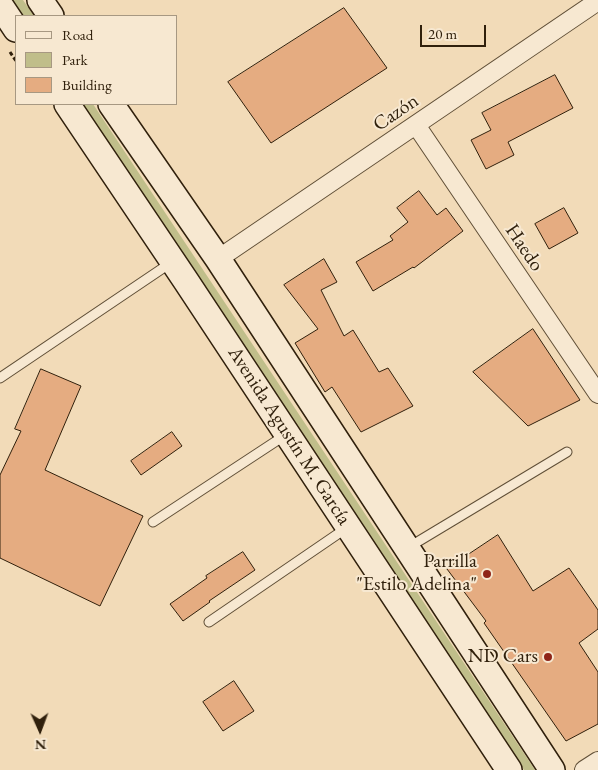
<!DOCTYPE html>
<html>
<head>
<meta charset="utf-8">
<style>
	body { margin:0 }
	#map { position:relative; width:598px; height:770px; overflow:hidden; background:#f2dbb8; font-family:"EB Garamond",serif }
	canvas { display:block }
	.legend { position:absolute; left:15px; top:15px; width:162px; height:90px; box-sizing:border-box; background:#f7e8d1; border:1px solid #a79882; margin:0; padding:6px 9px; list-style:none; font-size:15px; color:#30200c }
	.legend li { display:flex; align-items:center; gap:10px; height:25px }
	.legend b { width:25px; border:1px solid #a79882 }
	.north { position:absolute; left:15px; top:705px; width:50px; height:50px; -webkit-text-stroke:4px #f7e8d1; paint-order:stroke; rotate:178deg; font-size:14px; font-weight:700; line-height:20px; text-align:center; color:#30200c }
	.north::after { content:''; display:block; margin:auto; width:18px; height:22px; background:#30200c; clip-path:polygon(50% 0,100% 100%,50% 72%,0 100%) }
	.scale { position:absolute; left:420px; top:25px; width:66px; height:22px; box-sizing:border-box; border:2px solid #30200c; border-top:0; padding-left:6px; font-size:15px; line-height:18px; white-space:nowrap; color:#30200c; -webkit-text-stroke:4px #f7e8d1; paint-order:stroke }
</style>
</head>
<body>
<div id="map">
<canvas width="598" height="770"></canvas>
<ul class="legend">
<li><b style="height:6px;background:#f7e8d1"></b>Road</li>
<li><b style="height:14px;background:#c0be8a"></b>Park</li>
<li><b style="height:14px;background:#e5ac81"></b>Building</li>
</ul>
<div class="north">N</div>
<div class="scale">20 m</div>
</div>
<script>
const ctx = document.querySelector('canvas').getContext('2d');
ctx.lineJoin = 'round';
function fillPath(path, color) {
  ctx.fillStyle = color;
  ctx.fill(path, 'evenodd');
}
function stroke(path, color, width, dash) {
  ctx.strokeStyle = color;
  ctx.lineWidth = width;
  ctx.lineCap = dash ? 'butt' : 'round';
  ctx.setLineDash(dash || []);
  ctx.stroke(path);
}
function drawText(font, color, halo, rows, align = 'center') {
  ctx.font = font + ' "EB Garamond",serif';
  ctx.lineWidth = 4;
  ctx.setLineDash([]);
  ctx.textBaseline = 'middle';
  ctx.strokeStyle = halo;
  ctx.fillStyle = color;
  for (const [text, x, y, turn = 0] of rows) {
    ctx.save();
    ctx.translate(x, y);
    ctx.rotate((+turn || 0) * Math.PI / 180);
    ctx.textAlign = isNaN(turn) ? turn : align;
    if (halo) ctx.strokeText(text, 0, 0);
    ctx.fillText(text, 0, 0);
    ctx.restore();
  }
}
const green = new Path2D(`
	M12,0H23L34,16H23Z
	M81,104H93L535,770H524Z`);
const building = new Path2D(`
	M344,8L387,68L271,143L228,82Z
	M555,75L573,108L508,142L514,155L486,169L471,140L491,130L482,113Z
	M419,191L437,215L446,208L463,231L414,268L413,267L373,291L356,262L393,240L390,236L408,222L397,208Z
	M564,208L578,233L549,249L535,224Z
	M324,259L337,282L321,290L344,336L353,330L379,372L388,368L413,406L361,432L332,387L325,392L295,343L318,329L284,285Z
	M533,329L580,400L528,426L473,372Z
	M41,369L81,386L45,470L143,516L100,606L0,558V475L21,431L15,429Z
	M172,432L182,446L141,475L131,461Z
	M498,535L533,591L569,568L598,610V629L579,643L598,672V724L566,741L484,623L486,621L447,569Z
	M243,552L255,570L209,601L210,602L183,621L170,604L207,578L206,576Z
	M234,681L254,711L223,731L203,702Z`);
const path = new Path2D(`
	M10,52L16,61`);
const service = new Path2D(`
	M0,378L172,262
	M153,522L287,434
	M409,547L567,452
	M209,622L348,527`);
const minor = new Path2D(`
	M416,125L598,394
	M218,259L598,1
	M584,770L598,761`);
const secondary = new Path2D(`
	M40,0L51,16
	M0,5L16,29
	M67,104L186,281L509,770
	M111,104L218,259L552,770`);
const markers = [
	[487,574,5,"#8f2418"],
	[548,657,5,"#8f2418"]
];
const streetNames = [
	["Cazón",396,113,-34],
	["Haedo",524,248,56],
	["Avenida Agustín M. García",289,436,57]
];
const poiNames = [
	["Parrilla",477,562],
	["\"Estilo Adelina\"",477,585],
	["ND Cars",538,657]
];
fillPath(green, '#c0be8a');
fillPath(building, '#e5ac81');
stroke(building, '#30200c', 1);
stroke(service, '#604f37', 11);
stroke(minor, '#604f37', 20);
stroke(secondary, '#30200c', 28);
stroke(path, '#30200c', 3, [4, 2.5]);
stroke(service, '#f7e8d1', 9);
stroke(minor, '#f7e8d1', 18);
stroke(secondary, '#f7e8d1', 25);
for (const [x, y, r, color] of markers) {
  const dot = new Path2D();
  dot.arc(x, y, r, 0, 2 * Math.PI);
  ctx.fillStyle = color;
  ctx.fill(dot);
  stroke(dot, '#f7e8d1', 2);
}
drawText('20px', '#30200c', '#f7e8d1', streetNames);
drawText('20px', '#30200c', '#f7e8d1', poiNames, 'right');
</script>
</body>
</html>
